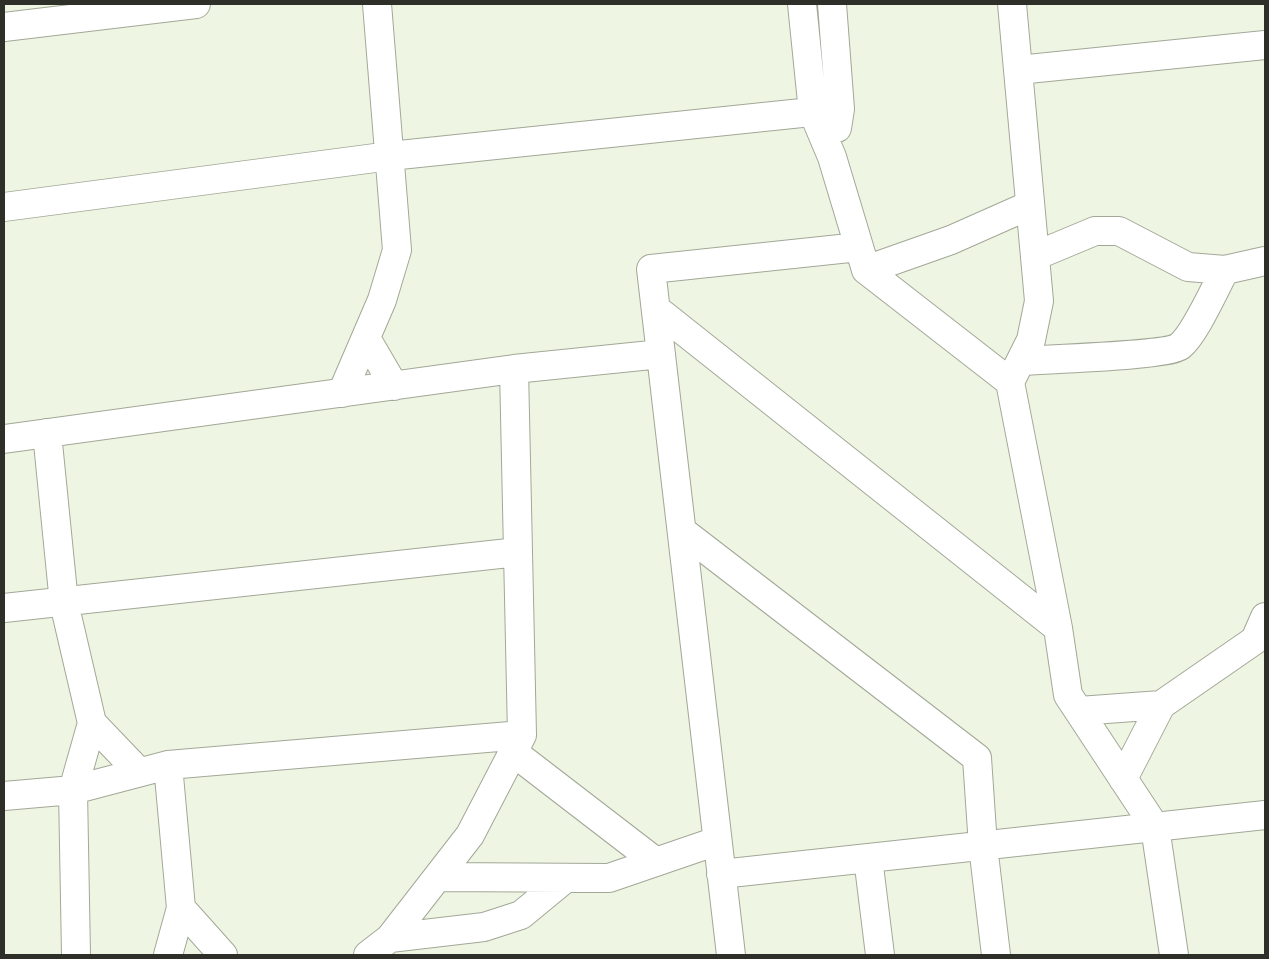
<!DOCTYPE html>
<html>
<head>
<meta charset="utf-8">
<style>
	body { margin:0 }
	#map { position:relative; width:1269px; height:959px; overflow:hidden; background:#eff5e3; font-family:Montserrat,sans-serif }
	canvas { display:block }
	.frame { position:absolute; inset:0; border:5px solid #2d2f28; pointer-events:none }
</style>
</head>
<body>
<div id="map">
<canvas width="1269" height="959"></canvas>
<div class="frame"></div>
</div>
<script>
const ctx = document.querySelector('canvas').getContext('2d');
ctx.lineJoin = 'round';
function stroke(path, color, width, dash) {
  ctx.strokeStyle = color;
  ctx.lineWidth = width;
  ctx.lineCap = dash ? 'butt' : 'round';
  ctx.setLineDash(dash || []);
  ctx.stroke(path);
}
const minor = new Path2D(`
	M802,4L813,112L832,157L866,270L1010,382L1058,628L1068,695L1155,827L1174,955
	M832,4L840,109L837,128
	M4,27L196,4
	M1018,70L1265,45
	M4,207L390,156L840,109
	M1035,256L1095,231H1119L1188,267L1225,270L1265,261
	M866,270L951,240L1030,205
	M656,309L1058,628
	M366,338L394,386
	M1021,361C1046,359 1167,356 1180,346C1195,334 1215,288 1225,270
	M1010,382L1031,340L1039,301L1012,4
	M342,393L382,300L397,250L377,4
	M47,433L64,603L92,723L73,790L76,955
	M4,439L514,369L661,354
	M682,531L977,758L983,846L996,955
	M4,608L518,552
	M1079,711L1161,705L1255,640L1265,617
	M92,723L139,772
	M513,752L656,862
	M168,765L181,908L168,955
	M1123,779L1161,705
	M4,796L73,790L168,765L522,735L514,369
	M868,858L880,955
	M721,874L1265,815
	M438,877L609,878L717,841
	M181,908L223,955
	M390,938L484,927L521,915L566,878
	M368,955L390,938L470,835L522,735
	M731,955L651,269L859,247`);
stroke(minor, '#a2a897', 30);
stroke(minor, '#fff', 28);
</script>
</body>
</html>
